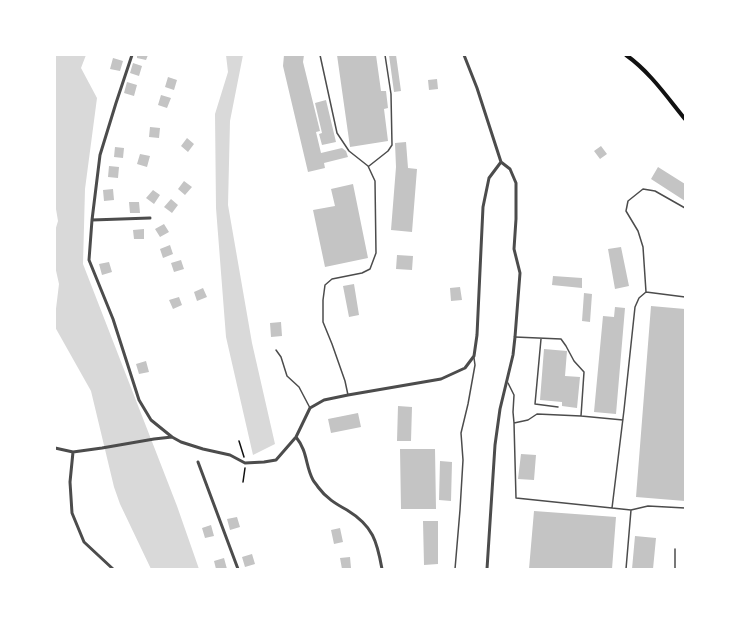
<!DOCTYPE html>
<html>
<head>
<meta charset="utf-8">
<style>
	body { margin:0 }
	#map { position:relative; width:740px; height:624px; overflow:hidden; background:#fff; font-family:"DM Sans",sans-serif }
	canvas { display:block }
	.frame { position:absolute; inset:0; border:56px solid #fff; pointer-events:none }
</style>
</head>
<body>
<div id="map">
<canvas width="740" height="624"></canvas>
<div class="frame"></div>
</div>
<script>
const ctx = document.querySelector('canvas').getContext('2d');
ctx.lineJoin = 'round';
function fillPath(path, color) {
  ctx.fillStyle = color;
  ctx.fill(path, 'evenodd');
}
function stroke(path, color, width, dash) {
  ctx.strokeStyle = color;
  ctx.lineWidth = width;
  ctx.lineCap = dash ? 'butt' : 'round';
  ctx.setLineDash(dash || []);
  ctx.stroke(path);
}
const water = new Path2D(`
	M55,55H86L81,68L97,98L85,189L83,264L177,506L199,569H151L120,504L114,487L91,391L55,327V317L59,284L55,266V231L58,221L55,203Z
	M226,55H243L230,121L228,205L252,343L275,444L253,455L226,337L216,208L215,114L228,72Z`);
const building = new Path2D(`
	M137,55H148L146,60L137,58Z
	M284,55H304L303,62L320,131L316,132L321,153L342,148L346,151L348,157L324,163L325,168L308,172L283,66Z
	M337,55H376L381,91H386L388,108L384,109L388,141L350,147Z
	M389,55H396L401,91L394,92Z
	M113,58L123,61L120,71L110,69Z
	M133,63L142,66L139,76L130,73Z
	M168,77L177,80L174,90L165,87Z
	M437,79L438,89L429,90L428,80Z
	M127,82L137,85L134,96L124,93Z
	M161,95L171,98L167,108L158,105Z
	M326,100L336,142L322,145L319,134L322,133L315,103Z
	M150,127L160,128L159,138L149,137Z
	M187,138L194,144L188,152L181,146Z
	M406,142L408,168L417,169L412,232L391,230L396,167L395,143Z
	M601,146L607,154L600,159L594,151Z
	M115,147L124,148L123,158L114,157Z
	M140,154L150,156L147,167L137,164Z
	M109,166L119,167L118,178L108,177Z
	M658,167L685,184V201L651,179Z
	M184,181L192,187L185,195L178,189Z
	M353,184L368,258L325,267L313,210L335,206L331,189Z
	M113,189L114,200L104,201L103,190Z
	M153,190L160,195L154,204L146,198Z
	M171,199L178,205L172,213L164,207Z
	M129,202H139L140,213H130Z
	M164,224L169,232L160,237L155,229Z
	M144,229V239H134L133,230Z
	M170,245L173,254L163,258L160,249Z
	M621,247L629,286L615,289L608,249Z
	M397,255L413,256L412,270L396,269Z
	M181,260L184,269L174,272L171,263Z
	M109,262L112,272L102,275L99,264Z
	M553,276L582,278V288L552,285Z
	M354,284L359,315L349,317L343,286Z
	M460,287L462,300L451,301L450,288Z
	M203,288L207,297L197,301L194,292Z
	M584,293L592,294L590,322L582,321Z
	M179,297L182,305L173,309L169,300Z
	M651,306L685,309V501L636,497Z
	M615,307L625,308L616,414L594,412L603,316L614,317Z
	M281,322L282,336L271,337L270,323Z
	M544,349L567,351L565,376L580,377L577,408L562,406V402L540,400Z
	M146,361L149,372L139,374L136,364Z
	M398,406L412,407L411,441H397Z
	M358,413L361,427L331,433L328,419Z
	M400,449H435L436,509H401Z
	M521,454L536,455L534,480L518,479Z
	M440,461L452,462L451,501L439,500Z
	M534,511L616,517L612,569H529Z
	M237,517L240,527L230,530L227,519Z
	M423,521H438V564L424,565Z
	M211,525L214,536L205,538L202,528Z
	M340,528L343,542L334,544L331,530Z
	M635,536L656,538L653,569H632Z
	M252,554L255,564L245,567L242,557Z
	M350,557L351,568L342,569L340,558Z
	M224,558L227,569H216L214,561Z`);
const path = new Path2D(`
	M239,441L244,457
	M243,482L245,468`);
const service = new Path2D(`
	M320,55L337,133L349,151L368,166L375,181L376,253L370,269L362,273L332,279L325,285L323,300V322L332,344L345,381L348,395
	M369,166L388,151L392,145L391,94L385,55
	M646,292L643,247L638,231L626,211L628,201L643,189L655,191L685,208
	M515,337L561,339L566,346L574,361L584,372L581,416
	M541,339L535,404L558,407
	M276,350L281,357L287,376L299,387L310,408
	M508,383L514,395L513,412L514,423
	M623,420L581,416L537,414L528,420L514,423L516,498L612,508L624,410L635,307L639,298L646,292L685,297
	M612,508L631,510L648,506L685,508
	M455,569L460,510L463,460L461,433L468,404L475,365L474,358
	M626,569L631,510
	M675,569V549`);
const minor = new Path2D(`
	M132,55L116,103L100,155L92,220L89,260L113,319L139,400L151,420L172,437L181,442L203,449L230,455L245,463L264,462L276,460L296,437L310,408L324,400L348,395L441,379L465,368L474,356L477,335L481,249L483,207L489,178L501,162
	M464,55L477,88L501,162L510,169L516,183V219L514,249L520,273L515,337L513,355L500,409L495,445L487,569
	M92,220L150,218
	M296,437C308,452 305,465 313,480C314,482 317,485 318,487C326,498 336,504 347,510C373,526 377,541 382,569
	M55,448L73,452L102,448L154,439L172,437
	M73,452L70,482L72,513L84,542L113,569
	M198,462L238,569`);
const secondary = new Path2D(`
	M626,55C650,72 667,97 685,119`);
fillPath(water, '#d9d9d9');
fillPath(building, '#c4c4c4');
stroke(path, '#111', 1.5);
stroke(service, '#4c4c4c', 1.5);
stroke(minor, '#4c4c4c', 3);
stroke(secondary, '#111', 4);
</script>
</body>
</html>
